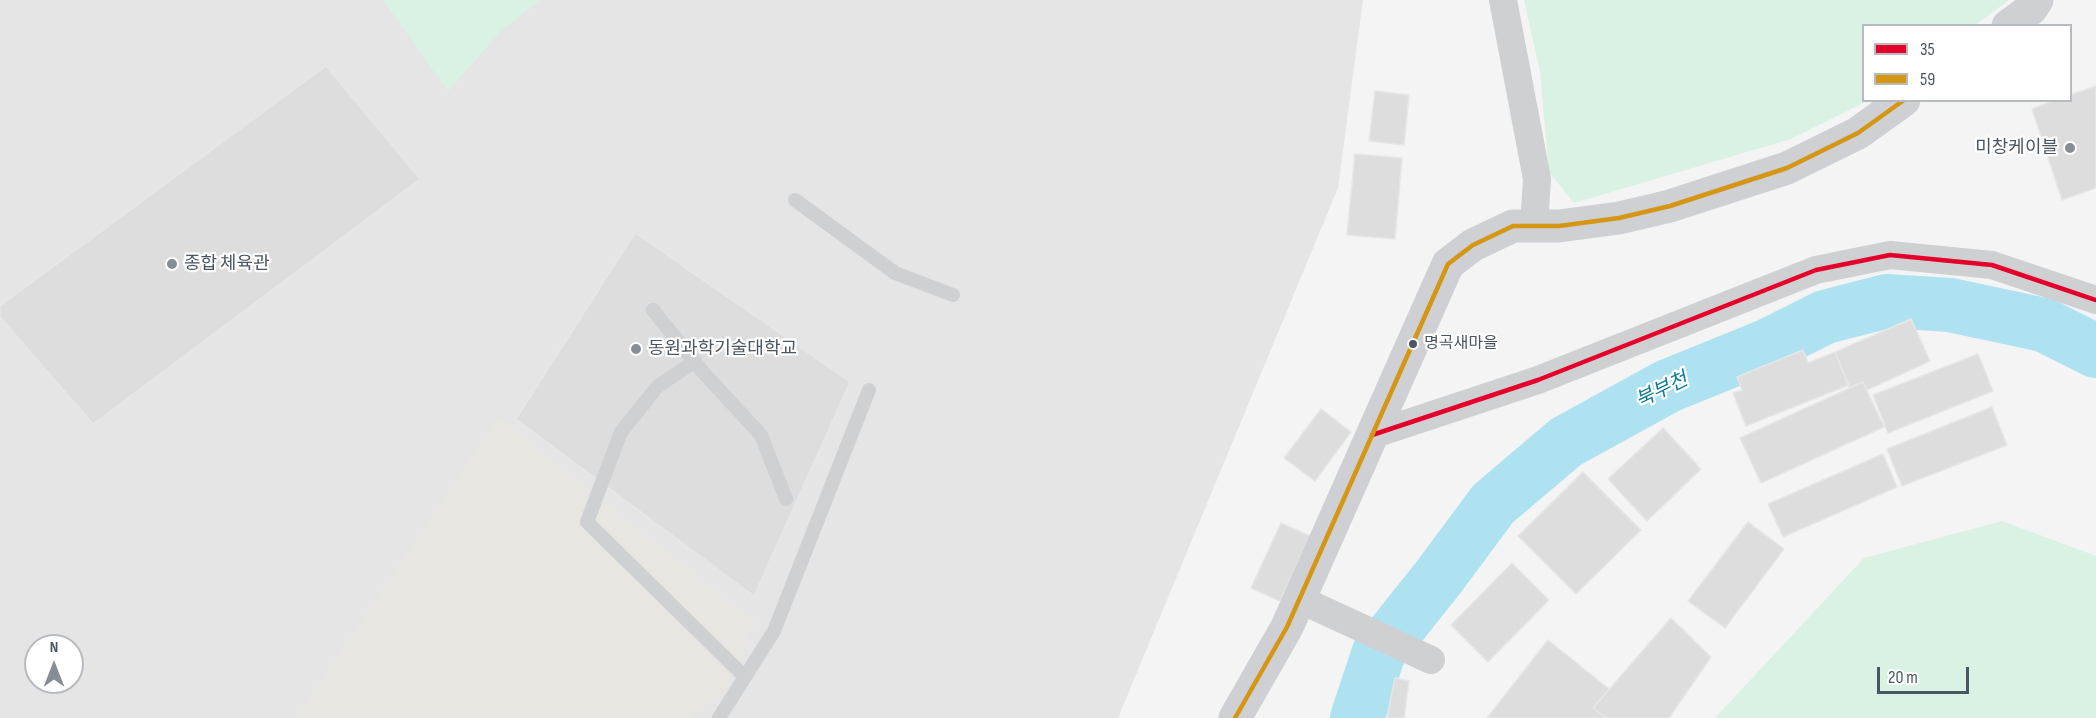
<!DOCTYPE html>
<html>
<head>
<meta charset="utf-8">
<style>
	body { margin:0 }
	#map { position:relative; width:2096px; height:718px; overflow:hidden; background:#f4f4f4; font-family:"Sofia Sans Condensed",sans-serif }
	canvas { display:block }
	.legend { position:absolute; left:1862px; top:24px; width:210px; height:78px; box-sizing:border-box; background:#fff; border:2px solid #b7bbc0; margin:0; padding:8px 10px; list-style:none; font-size:18px; color:#4a5661 }
	.legend li { display:flex; align-items:center; gap:12px; height:30px }
	.legend b { width:30px; border:2px solid #b7bbc0 }
	.north { position:absolute; left:24px; top:634px; width:60px; height:60px; box-sizing:border-box; background:#fff; border:2px solid #b7bbc0; border-radius:50%; rotate:0deg; font-size:16px; font-weight:700; line-height:24px; text-align:center; color:#4a5661 }
	.north::after { content:''; display:block; margin:auto; width:21px; height:27px; background:#868d94; clip-path:polygon(50% 0,100% 100%,50% 72%,0 100%) }
	.scale { position:absolute; left:1877px; top:667px; width:92px; height:27px; box-sizing:border-box; border:3px solid #4a5661; border-top:0; padding-left:8px; font-size:18px; line-height:21px; white-space:nowrap; color:#4a5661; -webkit-text-stroke:4px #fff; paint-order:stroke }
</style>
</head>
<body>
<div id="map">
<canvas width="2096" height="718"></canvas>
<ul class="legend">
<li><b style="height:8px;background:#e4002b"></b>35</li>
<li><b style="height:8px;background:#d49613"></b>59</li>
</ul>
<div class="north">N</div>
<div class="scale">20 m</div>
</div>
<script>
const ctx = document.querySelector('canvas').getContext('2d');
ctx.lineJoin = 'round';
function fillPath(path, color) {
  ctx.fillStyle = color;
  ctx.fill(path, 'evenodd');
}
function stroke(path, color, width, dash) {
  ctx.strokeStyle = color;
  ctx.lineWidth = width;
  ctx.lineCap = dash ? 'butt' : 'round';
  ctx.setLineDash(dash || []);
  ctx.stroke(path);
}
function drawText(font, color, halo, rows, align = 'center') {
  ctx.font = font + ' "Sofia Sans Condensed","Noto Sans KR",sans-serif';
  ctx.lineWidth = 4.5;
  ctx.setLineDash([]);
  ctx.textBaseline = 'middle';
  ctx.strokeStyle = halo;
  ctx.fillStyle = color;
  for (const [text, x, y, turn = 0] of rows) {
    ctx.save();
    ctx.translate(x, y);
    ctx.rotate((+turn || 0) * Math.PI / 180);
    ctx.textAlign = isNaN(turn) ? turn : align;
    if (halo) ctx.strokeText(text, 0, 0);
    ctx.fillText(text, 0, 0);
    ctx.restore();
  }
}
const education = new Path2D(`
	M0,0H1363L1338,188L1118,718H0ZM36,646H72V682H36Z`);
const green = new Path2D(`
	M383,0H539V1L502,30L448,91Z
	M1524,0H2009L1975,25L1864,26V100L1867,101L1791,139L1574,203L1549,172L1540,71Z
	M2002,521L2096,556V718H1715L1864,558Z`);
const sand = new Path2D(`
	M498,418L755,623L728,687L691,718H296Z`);
const river = new Path2D(`
	M1357,718L1379,652L1438,578L1493,504L1566,442L1668,386L1769,345L1825,317L1887,301L1950,305L2044,325L2096,351`);
const building = new Path2D(`
	M326,66L420,179L93,424L0,317V306Z
	M2096,86V188L2062,200L2032,109L2055,100H2070V95Z
	M1375,91L1409,95L1404,145L1369,141Z
	M1355,154L1402,158L1395,239L1347,235Z
	M635,233L850,382L754,596L516,419Z
	M1911,319L1930,361L1867,390L1863,382L1849,388L1835,352Z
	M1803,350L1808,363L1835,352L1849,385L1746,426L1733,393L1742,390L1737,377Z
	M1978,354L1993,391L1888,433L1873,395Z
	M1863,382L1884,427L1761,483L1740,438Z
	M1992,407L2007,445L1902,486L1887,449Z
	M1321,409L1351,432L1315,481L1284,458Z
	M1663,428L1701,469L1647,521L1608,479Z
	M1883,454L1897,487L1783,537L1768,504Z
	M1583,472L1641,530L1576,594L1518,536Z
	M1748,522L1784,549L1725,628L1688,601Z
	M1281,523L1310,536L1280,601L1251,588Z
	M1512,563L1549,600L1488,662L1451,625Z
	M1671,618L1711,657L1669,718H1606L1593,708Z
	M1548,640L1609,689L1593,708L1606,718H1487Z
	M1395,678L1409,681L1404,718H1387Z`);
const lane = new Path2D(`
	M795,200L895,273L953,295
	M653,310L702,371L761,435L786,499
	M694,362L658,386L621,432L587,522L745,677
	M719,718L774,631L869,390`);
const street = new Path2D(`
	M1503,0L1537,179L1534,226
	M1372,435L1538,380L1816,270L1890,255L1992,265L2096,300
	M1299,599L1431,660`);
const secondary = new Path2D(`
	M2008,26L2031,9L2037,0
	M1235,718L1287,627L1448,264L1473,245L1513,226H1559L1619,218L1670,206L1787,168L1858,133L1904,100`);
const bus1 = new Path2D(`
	M1372,435L1538,380L1816,270L1890,255L1992,265L2096,300`);
const bus2 = new Path2D(`
	M1235,718L1287,627L1448,264L1473,245L1513,226H1559L1619,218L1670,206L1787,168L1858,133L1904,100`);
const markers = [
	[2070,148,6,"#868d94"],
	[172,264,6,"#868d94"],
	[1413,344,5,"#4a5661"],
	[636,349,6,"#868d94"]
];
const busNames = [
	["명곡새마을",1424,344]
];
const poiNames = [
	["미창케이블",2058,148,"right"],
	["종합 체육관",184,264],
	["동원과학기술대학교",648,349]
];
const waterNames = [
	["북부천",1662,391,-26]
];
fillPath(education, '#e6e5e6');
fillPath(green, '#d9f2e3');
fillPath(sand, '#e7e6e1');
stroke(river, '#aee2f0', 54);
fillPath(building, '#ddddde');
stroke(building, '#e5e6e7', 1.5);
stroke(lane, '#ced0d2', 14);
stroke(street, '#ced0d2', 28);
stroke(secondary, '#ced0d4', 33);
stroke(bus1, '#e4002b', 4.5);
stroke(bus2, '#d49613', 4.5);
for (const [x, y, r, color] of markers) {
  const dot = new Path2D();
  dot.arc(x, y, r, 0, 2 * Math.PI);
  ctx.fillStyle = color;
  ctx.fill(dot);
  stroke(dot, '#fff', 2);
}
drawText('16px', '#4a5661', '#fff', busNames, 'left');
drawText('18px', '#4a5661', '#fff', poiNames, 'left');
drawText('italic 20px', '#0c7c9b', '#fff', waterNames);
</script>
</body>
</html>
